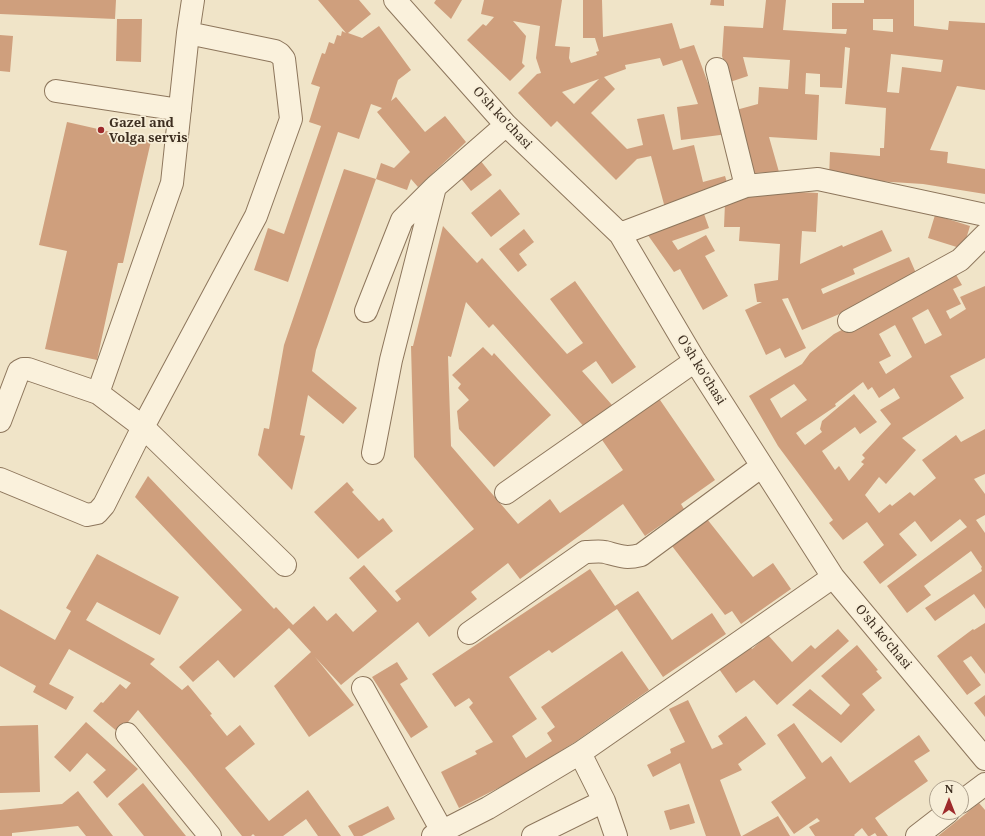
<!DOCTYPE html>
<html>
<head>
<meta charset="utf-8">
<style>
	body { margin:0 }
	#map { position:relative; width:985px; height:836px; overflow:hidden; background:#f0e4c8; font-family:"Noto Serif",serif }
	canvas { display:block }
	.north { position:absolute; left:929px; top:780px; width:40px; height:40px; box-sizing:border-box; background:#f7eed8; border:1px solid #ada18e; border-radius:50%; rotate:0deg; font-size:11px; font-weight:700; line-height:16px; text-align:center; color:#3d2e20 }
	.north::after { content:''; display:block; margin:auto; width:14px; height:18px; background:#9e2a2b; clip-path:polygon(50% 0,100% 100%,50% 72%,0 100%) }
</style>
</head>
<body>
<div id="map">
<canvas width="985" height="836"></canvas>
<div class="north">N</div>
</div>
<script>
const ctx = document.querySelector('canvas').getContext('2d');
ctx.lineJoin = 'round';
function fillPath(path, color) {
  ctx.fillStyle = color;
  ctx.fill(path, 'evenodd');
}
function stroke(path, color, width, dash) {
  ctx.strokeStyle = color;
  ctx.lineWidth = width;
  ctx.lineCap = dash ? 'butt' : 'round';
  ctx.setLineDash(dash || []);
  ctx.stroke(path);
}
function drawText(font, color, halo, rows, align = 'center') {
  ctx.font = font + ' "Noto Serif",serif';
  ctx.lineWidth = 3.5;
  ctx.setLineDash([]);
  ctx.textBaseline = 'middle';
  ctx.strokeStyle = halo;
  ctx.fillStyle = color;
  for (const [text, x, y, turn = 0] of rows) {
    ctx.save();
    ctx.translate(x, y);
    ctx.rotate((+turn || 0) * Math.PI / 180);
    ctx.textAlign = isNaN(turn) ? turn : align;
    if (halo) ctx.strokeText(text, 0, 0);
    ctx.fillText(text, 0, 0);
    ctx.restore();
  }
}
const building = new Path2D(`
	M0,0H116L115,19L0,14Z
	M318,0H359L371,14L348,33L362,38L379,26L411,70L398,80L391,101L396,97L425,132L445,116L466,142L418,187L411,179L407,190L376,179L381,163L394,168L410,152L377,112L382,108L371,104L359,139L338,132L288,282L254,270L268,228L284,234L321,126L309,122L320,87L311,84L322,53L325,54L329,42L334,44L337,35L341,36L342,31L346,33Z
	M436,0H462L451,19L434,3Z
	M484,0H562L555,46L570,47L569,58L571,63L597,55L596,52L599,51L595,38H583V0H602L603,37L672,23L680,49L694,45L719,113L728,134L681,140L677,107L698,104L682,60L663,66L660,58L625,65L626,69L604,77L615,89L591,113L627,149L643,145L637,119L664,114L673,150L694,145L703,182L725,176L730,192L665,208L651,156L637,159L616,180L557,121L551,127L518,93L537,74L541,73L536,58L540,26L513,21L526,36L522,63L525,66L510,81L467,40L483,24L486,26L494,17L481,14ZM599,79L574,104L562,92Z
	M711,0H724V6L710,5Z
	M766,0H786L783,30L846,34L847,29H832V3H864V0H914V26L948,30L949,21L985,23V90L957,86L930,150L948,152L947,163L985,169V194L923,184L829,178L830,152L880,156V148H884L886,108L845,104L850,48L845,47L842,88L820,87V74L806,73L805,94L819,95L817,140L769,137L779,172L754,173L736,110L758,104L759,87L788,89L790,60L743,57L748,76L730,82L722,56L724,26L763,28ZM873,19H893V32L873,30ZM891,54L943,60L941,72L902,67L899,93L887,92Z
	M117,19H142L141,62L116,61Z
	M0,35L13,36L10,72L0,71Z
	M67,122L151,141L123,263H118L97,360L45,349L67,251L39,245Z
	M480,160L492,175L471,191L459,176Z
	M344,169L376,179L316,350L312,371L357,408L343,424L308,395L300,435L305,436L292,490L258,455L264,428L269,429L284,345Z
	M500,189L520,214L491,237L471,213Z
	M759,190L818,193L816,232L802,231L800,264L842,245L843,247L882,230L892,251L853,269L855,274L821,289L823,294L909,257L919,280L802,330L788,298L782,299L806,348L785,358L780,348L766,355L745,310L762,302H757L754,284L778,280L780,244L739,241L740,227H724L725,203Z
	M703,211L709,228L672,241L678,250L706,235L715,251L705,256L728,296L703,310L680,269L674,272L645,231Z
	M935,215L970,226L963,249L928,238Z
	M443,226L477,263L482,258L567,354L583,343L550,299L575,281L636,367L612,384L596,361L582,371L612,405L586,429L493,324L489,328L466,302L451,357L448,356L451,446L518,524L550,499L560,513L623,470L600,437L658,397L715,480L681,504L684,509L645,536L623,504L520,579L508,563L471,592L477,599L429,637L418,622L341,685L315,657L354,705L309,737L274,686L311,652L289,628L234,678L218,660L193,682L179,667L242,610L135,497L148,476L274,609L276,607L293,625L314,606L327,621L336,613L353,632L377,611L349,578L364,565L397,602L401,599L395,591L474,529L414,457L411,346H413Z
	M524,229L534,242L519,254L527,265L518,272L499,249Z
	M955,273L962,285L953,289L961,304L946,311L950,319L966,309L960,297L985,286V358L950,376L964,398L902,438L916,450L886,484L879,477L865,495L879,513L890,504L892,506L910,492L914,496L936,478L922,460L956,435L961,442L985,429V474L974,479L985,494V515L976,520L985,533V609L974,594L935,621L925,608L982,571L981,568L982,567L971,551L924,586L931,595L907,613L887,586L967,527L960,519L931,542L915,521L899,534L917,555L880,584L863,562L884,545L867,522L843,540L829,523L833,520L778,446L749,396L802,364L810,353L834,334L901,299ZM928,309L942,335L925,344L912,318ZM895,325L912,357L886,374L879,362L891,356L879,334ZM863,382L868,390L872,387L879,398L894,388L900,398L880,410L891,424L862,455L865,458L861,462L864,464L849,481L839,466L835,470L822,451L855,427L860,434L877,422L854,394L822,421L820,429L822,432L805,445L796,433L836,406L835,404ZM794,384L807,400L781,418L770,399Z
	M483,347L492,356L494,353L551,415L494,467L459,429L457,411L469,400L458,388L461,384L452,375Z
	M347,482L354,490L352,492L379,521L383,518L393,531L358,559L314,512Z
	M707,519L753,577L773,563L791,589L741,624L732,611L725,615L672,546Z
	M97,554L179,597L160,635L97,602L86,620L155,659L150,664L182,690L188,685L212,714L210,715L227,736L240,725L255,744L225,768L269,821L308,790L341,836H318L306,819L283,836H255L253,834L251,836H242L188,769L138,710L119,733L93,711L101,702L103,703L120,684L126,689L131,683L69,649L49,684L74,697L66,710L33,692L36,686L0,666V609L55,640L71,611L66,608Z
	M590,569L615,606L638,591L672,640L712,613L726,634L663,677L617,609L552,653L549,650L509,677L537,719L512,736L526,758L552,741L547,733L555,727L541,707L622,651L649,690L575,742L518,778L459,808L441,772L477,754L475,751L493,742L469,707L473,703L469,698L455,707L432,674Z
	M985,623V674L971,656L963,661L981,685L967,695L937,656L973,629L974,630Z
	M838,629L849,641L777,705L754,680L736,693L719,669L750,646L752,649L768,635L792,662L811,645L815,649Z
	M857,645L878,670L876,671L882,678L862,694L875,710L841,743L792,705L810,689L841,715L850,705L821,676Z
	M397,662L408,679L400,684L428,727L411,738L372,677Z
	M985,695V717L974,703Z
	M688,700L712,749L723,744L718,736L746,716L766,744L738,764L742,770L720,780L741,836H706L680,763L653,777L647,765L671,753L670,749L685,742L669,709Z
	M86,722L138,769L107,798L93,782L106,770L87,753L70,772L54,757Z
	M794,723L822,763L831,756L850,783L919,735L930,751L914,761L928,781L875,818L888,836H877L875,833L870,836H868L862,828L854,835L855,836H815L809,827L820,821L817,818L794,834L771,802L806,778L777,735Z
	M38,725L40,792L0,793V726Z
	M143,783L186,836H144L118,804Z
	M78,791L113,836H86L78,826L12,833V836H0V810L62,804Z
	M979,803L985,810V836H938Z
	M689,804L695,823L670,830L664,811Z
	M388,806L395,819L362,836H354L348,826Z
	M778,816L790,836H742Z`);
const minor = new Path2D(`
	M395,0L506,125L620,234L695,361L833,577L985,759
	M717,69L746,186
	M56,91L180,110
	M620,234L746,186L818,179L985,215
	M366,311L402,220L434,188
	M849,321L960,260L985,235
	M98,393L172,183L188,33
	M0,421L19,371L23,369H28L98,393L143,427L285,565
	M373,453L391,360L435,187L506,125
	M0,479L87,515L97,513L104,505L143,427L256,216L291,119L284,59L280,54L275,51L188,33L193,0
	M506,493L695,361
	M469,633L585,552C592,552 599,551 605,552C620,556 625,559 641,555L762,466
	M363,688L442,831
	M127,734L210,836
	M580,753L604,801L616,836
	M961,802L985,784
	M433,836L488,808L580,753L833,577
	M533,836L604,801
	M917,836L948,812`);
const markers = [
	[101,130,4,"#9e2a2b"]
];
const streetNames = [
	["O'sh ko'chasi",502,118,47],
	["O'sh ko'chasi",701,370,58],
	["O'sh ko'chasi",883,637,50]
];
const poiNames = [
	["Gazel and",109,123],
	["Volga servis",109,138]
];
fillPath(building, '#cf9f7d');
stroke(minor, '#8d765c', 24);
stroke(minor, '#faf1dc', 22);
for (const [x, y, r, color] of markers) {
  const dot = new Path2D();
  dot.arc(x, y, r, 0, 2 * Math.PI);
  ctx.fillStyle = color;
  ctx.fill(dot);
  stroke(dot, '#f7eed8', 1.5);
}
drawText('13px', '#3d2e20', '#f7eed8', streetNames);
drawText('bold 13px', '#3d2e20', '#f7eed8', poiNames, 'left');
</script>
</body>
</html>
